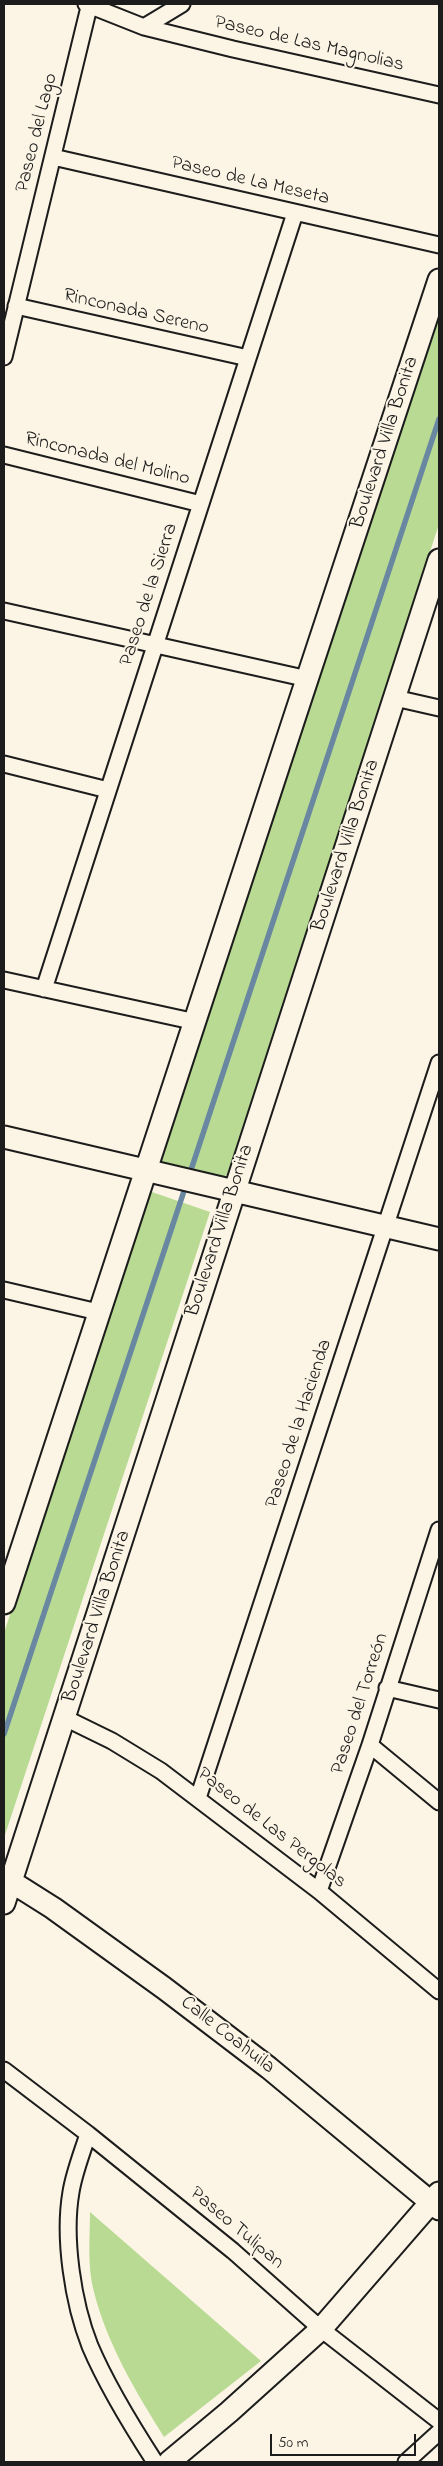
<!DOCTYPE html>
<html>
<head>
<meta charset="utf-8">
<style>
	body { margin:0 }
	#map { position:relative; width:443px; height:2466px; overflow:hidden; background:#fcf5e5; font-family:"Indie Flower",sans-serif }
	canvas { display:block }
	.frame { position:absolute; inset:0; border:5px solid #1c1c1c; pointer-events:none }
	.scale { position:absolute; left:270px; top:2434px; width:146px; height:22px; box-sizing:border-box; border:2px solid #1c1c1c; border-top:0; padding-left:6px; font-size:15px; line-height:18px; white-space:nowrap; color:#1c1c1c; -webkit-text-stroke:4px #fcf5e5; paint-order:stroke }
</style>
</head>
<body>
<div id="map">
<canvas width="443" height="2466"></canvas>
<div class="frame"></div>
<div class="scale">50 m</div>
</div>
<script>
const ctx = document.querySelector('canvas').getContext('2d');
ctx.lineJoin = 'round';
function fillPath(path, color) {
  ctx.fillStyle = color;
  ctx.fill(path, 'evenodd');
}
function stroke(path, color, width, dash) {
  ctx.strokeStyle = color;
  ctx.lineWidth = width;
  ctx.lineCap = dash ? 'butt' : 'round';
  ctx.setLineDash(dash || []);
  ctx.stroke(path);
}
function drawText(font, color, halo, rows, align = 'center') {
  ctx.font = font + ' "Indie Flower",sans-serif';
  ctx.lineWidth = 4;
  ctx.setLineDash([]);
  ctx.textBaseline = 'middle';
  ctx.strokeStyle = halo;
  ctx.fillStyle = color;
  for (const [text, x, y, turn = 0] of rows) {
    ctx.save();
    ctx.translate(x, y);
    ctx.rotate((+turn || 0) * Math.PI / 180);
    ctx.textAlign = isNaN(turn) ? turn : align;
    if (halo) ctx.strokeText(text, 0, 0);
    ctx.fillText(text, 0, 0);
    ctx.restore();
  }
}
const green = new Path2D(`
	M439,318V524L227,1175L217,1179L158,1161Z
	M149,1191L210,1212L4,1838V1633Z
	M90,2212L261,2361L164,2437C136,2392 107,2344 94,2292C87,2266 90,2238 90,2212Z`);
const stream = new Path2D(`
	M189,1176L439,419
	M4,1734L186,1185`);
const street = new Path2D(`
	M86,4L144,27L233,49L439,95
	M144,27L182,4
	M53,157L439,245
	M16,306L248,358
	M4,357L89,7
	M4,455L201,504
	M4,611L308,679
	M395,698L439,708
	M4,764L108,790
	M4,980L196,1022
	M44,989L295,213
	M4,1290L98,1312
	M387,1688L439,1700
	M65,1718L112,1741L161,1771L319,1891L439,1991
	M370,1745L439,1802
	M198,1798L439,1063
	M319,1891L370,1745L439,1530
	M4,2070L88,2134L233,2251L321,2329L439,2421
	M88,2134C82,2153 74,2173 71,2192C63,2238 73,2303 90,2346C107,2386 131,2425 155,2462
	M406,2462L439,2432`);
const secondary = new Path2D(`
	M4,1137L439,1239
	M4,1603C146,1161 294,721 439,280
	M4,1877L53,1908L164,1988L269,2068L439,2209
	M4,1903L439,560
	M169,2462L229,2412L321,2329L439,2193`);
const streetNames = [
	["Paseo de Las Magnolias",309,45,13],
	["Paseo del Lago",38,133,-76],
	["Paseo de La Meseta",250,182,13],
	["Rinconada Sereno",136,313,13],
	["Boulevard Villa Bonita",386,443,-72],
	["Rinconada del Molino",107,460,14],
	["Paseo de la Sierra",150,595,-72],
	["Boulevard Villa Bonita",347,846,-72],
	["Boulevard Villa Bonita",221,1231,-72],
	["Paseo de la Hacienda",300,1424,-72],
	["Boulevard Villa Bonita",98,1617,-72],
	["Paseo del Torreón",361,1704,-72],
	["Paseo de Las Pergolas",271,1829,38],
	["Calle Coahuila",227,2036,38],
	["Paseo Tulipan",236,2229,40]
];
fillPath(green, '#b8da93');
stroke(stream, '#6987a1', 5.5);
stroke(street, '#1c1c1c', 19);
stroke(secondary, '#1c1c1c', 25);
stroke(street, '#fcf5e5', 15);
stroke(secondary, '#fcf5e5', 21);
drawText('20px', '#1c1c1c', '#fcf5e5', streetNames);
</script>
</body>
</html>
